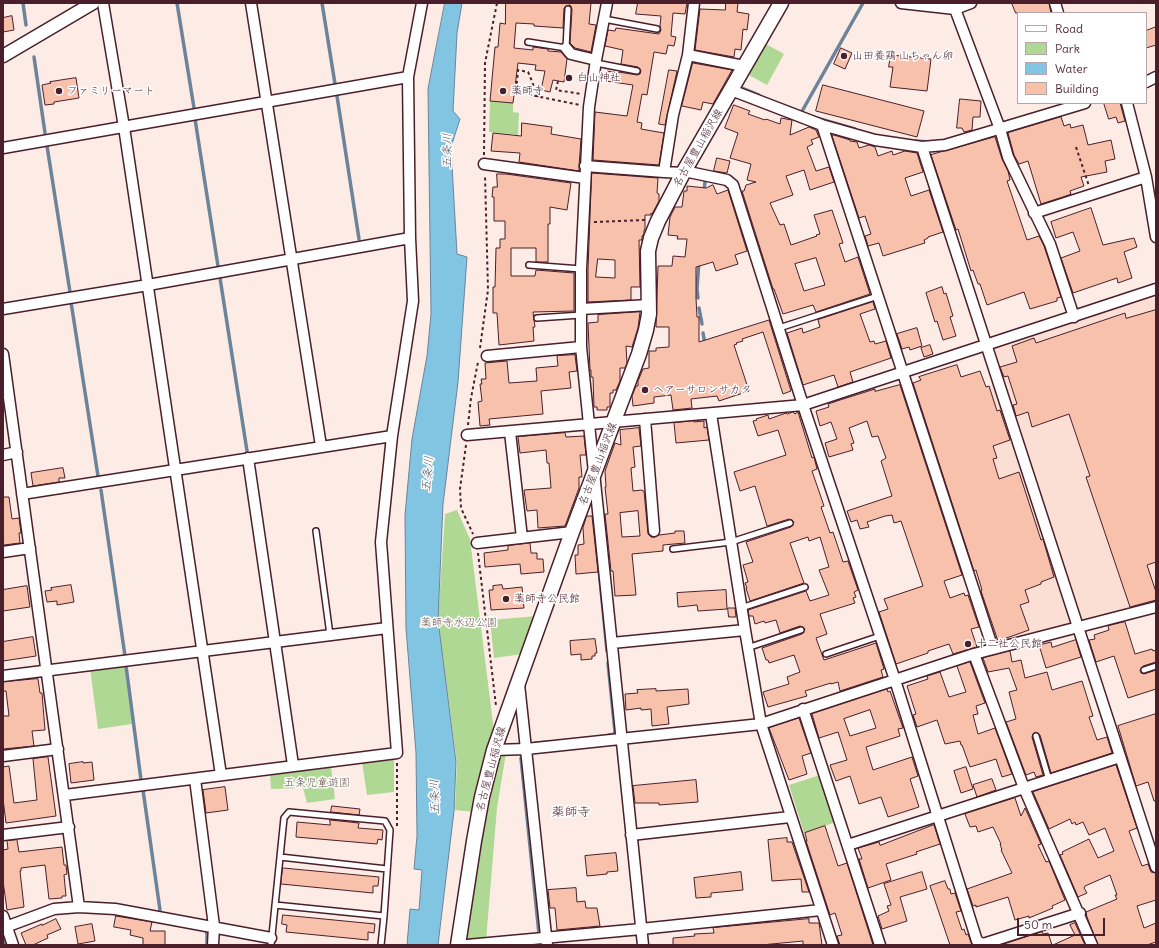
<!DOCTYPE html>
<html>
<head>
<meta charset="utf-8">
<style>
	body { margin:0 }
	#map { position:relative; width:1159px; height:948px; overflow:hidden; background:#fdece6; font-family:Delius,sans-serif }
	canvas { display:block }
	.frame { position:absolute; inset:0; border:4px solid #4a1f2b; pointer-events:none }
	.legend { position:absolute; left:1017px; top:12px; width:130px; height:92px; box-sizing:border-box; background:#fff; border:1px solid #b7a5aa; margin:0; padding:5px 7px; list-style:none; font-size:12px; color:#4a1f2b }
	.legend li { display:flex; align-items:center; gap:8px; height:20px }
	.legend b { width:20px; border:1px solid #b7a5aa }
	.scale { position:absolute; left:1017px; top:918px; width:88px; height:18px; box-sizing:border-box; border:2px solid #4a1f2b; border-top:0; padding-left:5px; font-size:12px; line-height:14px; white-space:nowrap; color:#4a1f2b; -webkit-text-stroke:3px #fff; paint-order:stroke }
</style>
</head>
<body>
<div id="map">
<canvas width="1159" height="948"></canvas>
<div class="frame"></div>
<ul class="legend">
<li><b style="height:5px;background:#fff"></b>Road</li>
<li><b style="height:11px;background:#b0d895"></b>Park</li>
<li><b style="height:11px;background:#82c5e3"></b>Water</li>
<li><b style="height:11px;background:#f8c1ab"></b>Building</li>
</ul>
<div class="scale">50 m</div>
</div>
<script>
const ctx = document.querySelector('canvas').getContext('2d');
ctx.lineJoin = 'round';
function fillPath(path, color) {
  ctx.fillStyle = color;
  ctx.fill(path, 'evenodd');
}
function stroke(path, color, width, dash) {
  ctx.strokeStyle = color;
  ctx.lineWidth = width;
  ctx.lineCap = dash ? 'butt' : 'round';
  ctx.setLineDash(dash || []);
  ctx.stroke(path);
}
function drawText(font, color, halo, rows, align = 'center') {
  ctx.font = font + ' Delius,"Klee One",sans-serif';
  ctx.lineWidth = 3;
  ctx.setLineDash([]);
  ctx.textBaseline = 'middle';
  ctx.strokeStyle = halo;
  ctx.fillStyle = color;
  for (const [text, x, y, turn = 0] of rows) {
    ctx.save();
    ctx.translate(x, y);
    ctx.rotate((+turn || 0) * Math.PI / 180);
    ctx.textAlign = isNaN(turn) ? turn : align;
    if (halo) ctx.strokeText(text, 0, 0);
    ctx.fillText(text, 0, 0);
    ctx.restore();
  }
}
const built = new Path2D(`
	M1156,295V603L1085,622L1079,619L992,352L995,348Z
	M994,384L1072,621L1069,626L998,643L994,641L919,410Z`);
const green = new Path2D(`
	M766,44L784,54L767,85L749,75Z
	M490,101L513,103V112L519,113L518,135L489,132Z
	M457,510L470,539L494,731L474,812L455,810L457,763L438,620L445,514Z
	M537,616L523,654L494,658L490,620Z
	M124,664L132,724L98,729L90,668Z
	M506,753L497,808L486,941L467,943L464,939L476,867L500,754Z
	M394,757V792L367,795L362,762Z
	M331,766L335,799L307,803L303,788L271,789L270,774Z
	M820,775L836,822L804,833L789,785Z`);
const water = new Path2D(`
	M445,3H462L457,33L453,111L460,119L451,147L457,254L467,257L458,382L443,504L438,620L456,762L454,811L438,945H407L410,909L419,910L422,870L414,869L417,836L416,753L406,628L405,515L412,439L427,356L431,314L428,89Z`);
const stream = new Path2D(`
	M23,3L26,25
	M177,3L194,108
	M322,3L335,84
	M34,57L45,133
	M742,88L759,95
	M337,96L359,239
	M801,113L863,3
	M813,117L855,129
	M195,119L218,266
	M916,141L929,142
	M47,146L70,292
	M704,191L705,182
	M220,278L247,451
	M698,298L697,289L699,261
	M71,302L98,476
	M699,308L702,324
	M703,333L705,344
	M101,490L125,656
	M598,559L607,651
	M608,663L615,732L613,735H609
	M126,666L141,780
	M536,743L549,742
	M521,758L539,934L535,936
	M143,790L160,910
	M206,930L207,934V945
	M3,937L6,945`);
const building = new Path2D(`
	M506,3H591L589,24L596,25L591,52L575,48L570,43L572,9L570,5L566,6L564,8L563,28L534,26V24L516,23L514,48L533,50V47L548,49V51L561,52L567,59L564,82L553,80L550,92L541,90L545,71L535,70L536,65L518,63L513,103L490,101L495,47H498L500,23L505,24Z
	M638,3H687L685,14L673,13L671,36L676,37L674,46L668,45L666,54L654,52L647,95L642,94L637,122L642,123L641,129L664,133L659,165L593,160L595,112L627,116L633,85L606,81L607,71L619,73V72L637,75L640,74L641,71L638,67L621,64L623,50L605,46L608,30L615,31L616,28L659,34L661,30L660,26L661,16L636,14Z
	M726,3H738L737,12L749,14L747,30L743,29L741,50L735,49L734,57L695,50L700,9L725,10Z
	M1012,3H1049L1051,13H1016Z
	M12,16L14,30L3,32V18Z
	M1156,27V45L1146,48V31Z
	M841,48L852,53L845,69L834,64Z
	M891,55L931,59L927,91L890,87L893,67H889Z
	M693,63L732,70L713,104L703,102L701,110L682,106Z
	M669,70L677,71L665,125L659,124Z
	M76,78L79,98L54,102V104L45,105L42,85L51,83L50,82Z
	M823,85L924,111L917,137L816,111Z
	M960,99L981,101L980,117H973L972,130L964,132L962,128H957Z
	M1104,103H1120L1125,121L1118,123L1116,117L1109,119Z
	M734,105L750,111L748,114L765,120L766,119L780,124L781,118L792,120L790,135L809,127L816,130L819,137L811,140L813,144L807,147L816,171L829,167L834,182L810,190L804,170L786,176L793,195L770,203L780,225L784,224L791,245L817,236L816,235L820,234L814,215L832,210L843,243L839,244L845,262L858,257L870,294L816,312L813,305L783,314L774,289H773L742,191H744L746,185L756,182L747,180L751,164L730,158L738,133L725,128ZM816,258L825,285L804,291L795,264Z
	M1061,117L1064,126L1070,124L1071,128L1083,125L1088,145L1111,140L1115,159L1105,161L1107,172L1081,177L1084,186L1070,191L1071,194L1063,197L1041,204L1028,161L1019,164L1014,155L1008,133Z
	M522,123L552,127L551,134L581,139L579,166V171L519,162L520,153L491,151L493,133L521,136Z
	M834,135L850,140V141L857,142L859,148L869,145L875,147L878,156L892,151L893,155L905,151L917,153L923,172L905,178L911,196L929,190L943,232L928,237V238L924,240L925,243L883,256L879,243L868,246L865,236L871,234L865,216L859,218L832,136Z
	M995,137L1002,159L1008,171L1010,180L1007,181L1027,240L1039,236L1044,246L1061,297L1057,298V301L1030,309L1024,292L987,305L980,284H978L973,270L971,271L958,229L956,230L931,155Z
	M717,158L730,161L727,173L714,171Z
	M592,173L658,178L657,193L659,194V201L652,214L651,213V215H645V229L644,230V234L642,236V240H639L640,287H631V300L588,302V269ZM598,259L615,260V278L596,277Z
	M497,174H506L571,183L567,210L550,207V224H548V262H536V248H511V276H535L536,270L574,273V311L533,312L535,327H533L534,341L499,345L497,313H493V287H495L496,248H500V239H505V221H494V197H492L493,187H497Z
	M713,185L717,194L728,190L747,251L735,255L738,264L716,271L713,262L696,267V298L697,317H699V342L769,320L791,391L783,394L763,332L742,339L743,341L736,343L737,344L734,345L749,391L719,401L717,396L691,399L692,408L673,410L671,395L654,397V403L633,406L632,396L636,386H638V381L643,369L649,368V351H656V348L669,347V327H656L658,266H672L673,256L685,257L687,239H677L678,236L668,235L670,217L675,207H682L684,191H687V186L706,188Z
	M1091,208L1103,245L1134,238L1137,247L1124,252L1132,278L1118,283L1117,278L1073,293L1061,258L1080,251L1073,232L1056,238L1051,222Z
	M942,287L944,294L946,293L953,316L950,317L956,336L943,340L937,321L935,322L926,293Z
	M873,302L875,309L860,314L870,342L874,341L875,344L886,341L891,358L850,372L853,382L838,387L834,375L803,385L787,333L802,328L803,333L820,327L818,320Z
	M1156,310V562L1147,565L1156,592V600L1130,607L1086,477L1090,476L1069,414L1032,427L1028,412L1016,416L1013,405L1017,404L1008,376L1004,377L1000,367L1017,362L1012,346L1034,338L1036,343L1125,313L1126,318Z
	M640,312L638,328L632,347L626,346L627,363L625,368H620V381L616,390H613V393H610V407H607V410H597V407H594L593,377H591V370H590L588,323L598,322V315Z
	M917,328L922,346L910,350L909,347L902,349L897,334Z
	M930,345L933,354L924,357L921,348Z
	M575,355L577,371L569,372L571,388L541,391L543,414L489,419L490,425L480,426L478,402L482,401L480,384H482L481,379H486L485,363L507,361L509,383L537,381L536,368L558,366L557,356Z
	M957,365L961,377L980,371L986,387L989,386L997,411L1000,410L1010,440L993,446L997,458L993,459L999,479L1019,472L1041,540L1043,539L1054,577L1041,582V584L1025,590L1029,602L1020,605L1029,630L998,641L981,591L982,590L976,570L974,571L913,383L921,380L919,377Z
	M900,385L962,575L944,581L950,598L964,593L965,596L968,595L979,627L971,629L977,647L953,654L949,644L928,651V653L896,664L879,612L888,609L884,599L923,586L901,521L894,523L892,515L885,516L867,522L869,527L860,529L857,520L851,522L847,511L892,496L881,461L886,458L878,436L872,437L867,421L849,428L854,443L851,444L853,450L829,457L825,443L837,439L831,422L820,426L816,411L829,407L828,404L840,400L875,389V391Z
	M793,412L795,414L798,412L812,458L814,457L817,469L812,471L824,506L821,507L830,533L833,532L843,562L848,561L858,590L854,592L856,597L853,598L855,603L820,614L827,634L816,638L824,660L876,643L884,669L881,670L883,677L840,691L838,682L831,684V683L805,691L807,696L768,707L763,692L789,684L787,677L800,672L794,655L769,663L768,660H766L762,648L802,634L805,629L803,627L800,626L780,633L776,620L765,623L764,621L755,624L753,616H749L748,610L806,591L810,601L829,595L819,570L829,567L820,537L809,541L808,537L790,543L804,583L750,601L746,588H747L745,583L748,582L743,565L753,562L746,542L791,527L794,522L792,520L789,519L767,526L755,486L740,491L734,472L786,455L778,430L758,436L753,421L757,420L756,419L768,415L769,419L786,413L787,414Z
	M693,421L694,422L704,421V428L707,427L709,440L676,443L674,423Z
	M639,428L641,446L633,447L635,467L631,468L633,491L642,490L643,491H644L648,534L651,537H655L659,535L675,533V531H684L685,543L663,545V551L632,554L636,595L615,596L613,571H611L605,514H608L605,487H606L605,471L615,443L621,445L620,430ZM638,511L640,536L622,537L620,513Z
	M565,433L566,437L584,436L586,455H580L582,477H579V488L565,526L538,528L537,510L527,511L524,490L551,488L549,463H547L546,450L520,453L518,437Z
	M63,468L65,478H59V482L33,486L31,473Z
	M3,497H9L12,519L19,518L21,533H19L20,543L4,545Z
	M587,516H592L598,572L576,574L575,555H578V545L584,544L583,528Z
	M530,543L531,553H537V559H543L544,572L521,574L520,564L485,567L484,553L508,550V546Z
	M71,585L74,602L57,605V601L47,602L45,591L52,590L51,588Z
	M502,585L503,589L522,587L524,608L491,610L489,590H493V586Z
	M27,586L30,607L3,611V590Z
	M726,590L727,609L698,611L697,605L678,607L677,593Z
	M728,608H735L736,617H729Z
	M1125,622L1135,654L1152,649L1153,651L1156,650V662L1143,666L1140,670L1141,673L1144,674L1156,670V689L1128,698L1114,656L1096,662L1089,640L1095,639L1094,635L1109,630L1108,626Z
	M33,637L36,656L3,661V642Z
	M595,639L597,653H595V656H592V659L581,660V654L571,655L570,641Z
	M1076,640L1081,657L1046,668L1039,645L1051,642L1052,647Z
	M1010,651L1012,662L1021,660L1025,678L1047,672L1052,690L1082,681L1093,716L1089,717L1097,740L1107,737L1112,753L1051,773L1040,735L1035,732L1033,734L1032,737L1043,775L1036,777L1034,772L1026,775L1006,722L1016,719L1009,692L1017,690L1009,668L988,672L983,658Z
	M970,662L985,703L976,706L978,714L973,715L978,734L995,728L1012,774L1002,777L996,759L970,767L962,745H961L960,741L945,744L937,720L917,727L913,715L916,714L907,686L928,679L927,676L940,672L949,697L966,692L957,666Z
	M38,679L40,693H42L45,730L32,731L34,746L3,749V716H9L6,691H3V682Z
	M656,689V691L688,689L689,704L667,707L669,724L652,726L651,709L641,710V708L626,710L625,694L638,693L637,690Z
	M887,689L888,692L890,691L903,728L898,729L900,736L866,747L873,770L912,757L918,776L910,779L919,807L888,817L881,797L859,804L850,776L836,781L830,765L847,760L838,732L819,738L812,714ZM870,710L876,728L850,736L844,719Z
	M1156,714V801H1154L1148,782L1136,786L1118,726Z
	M799,718L811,753L802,756L807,774L789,780L769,728Z
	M48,757L56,816L6,823L3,799V767L9,766L14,803L37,800L33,759Z
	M83,762V763L92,762L94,780L71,783L69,764Z
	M1116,765L1137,828L1129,831L1137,853L1142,866L1148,864L1151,872L1156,873V900L1137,906L1144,928L1156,923V942L1147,945H1098L1087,917L1086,912L1117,899L1115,895H1117L1110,875L1085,886L1084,888L1087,893L1078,897L1060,855L1063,854L1062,852L1089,839L1098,858L1114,851L1105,828L1089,835L1083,822L1076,825L1075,822L1072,824L1070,819L1049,829L1033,792Z
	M966,767L973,789L961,793L954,771Z
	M992,779L996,790L977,797L973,785Z
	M696,780L698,802L659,805V803H635L633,786Z
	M225,787L228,810L206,813L203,790Z
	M1015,798L1021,816L1025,808L1041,844L1038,845L1046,862L1049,861L1065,900L1052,906L1053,908L1029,918V916L1015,920L1008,897L976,907V905L973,906L967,889L1012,873L1001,850H1002L1000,844H1001L993,827L978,832L976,826L970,827L965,814Z
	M332,806L360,809L359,815L331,812Z
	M330,820L359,823L358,828L383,830L382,840L378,839L377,844L296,837L297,822L330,825Z
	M934,825L940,844L916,852L917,854L886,864L891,880L868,888L859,859H862L858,848L879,842L880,845Z
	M825,826L838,866L847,863L873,945H840L837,936L842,935L835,913L830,915L806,841H807L805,833Z
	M787,838V842H792L809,892H802L801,879L772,881L768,840Z
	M17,840L19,852L62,847L64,865H66L67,874L64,875L66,896H62V898L49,899L45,865L21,868V871H20L24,907L7,910L3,881V850L8,849L7,841Z
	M616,853L618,871L607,872V874L587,876L585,856Z
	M283,868L379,877L378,886H373V893L281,884Z
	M741,872L743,890L711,893V897L696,898L694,878Z
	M922,872L927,889L900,897L907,921L882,929L878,916L889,911L887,906L891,905L884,884Z
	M945,881L948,889H950L951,894L955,893L961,911L956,912L962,930L964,929L966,935L968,934L972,945H950L930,886Z
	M576,888L577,902L585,901L586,908H597L600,926L557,930L555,908H550L548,890Z
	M283,915L375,924L374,933L368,932V940L286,932L287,925L282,924Z
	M116,916L152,922L150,931H165V945H143V938L130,935L131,930L114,927Z
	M56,919L61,929L47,935L48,938L33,945H26L21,933L42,924V925Z
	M809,919V923H819L822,945H803V941L761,945H673V938L695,936L694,934L714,933L713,928Z
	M1075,923L1085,945H1053L1075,935L1070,925Z
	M92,924L95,941L78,944L75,927Z
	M1042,932L1043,934L1048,933L1052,945H1005V944Z`);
const path = new Path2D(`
	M558,81L556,90L581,94
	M538,97L529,74L528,72L518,70L516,92L580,105
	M1076,147L1089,186
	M484,155L485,63L497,3
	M594,222L645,220
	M480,348L488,290L485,175
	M468,425L471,398L478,362
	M466,445L460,489L461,508L473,534
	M478,553L496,706
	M397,763V826`);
const service = new Path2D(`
	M604,19L657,29
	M528,42L566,48L568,9
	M596,63L637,71
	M529,265L581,269
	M537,318L581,315
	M779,328L878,296
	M316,531L330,635
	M673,549L731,542L790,523
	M741,608L805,587
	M747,648L801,630
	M826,654L880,636
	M1144,670L1156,666
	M1036,736L1049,780
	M280,857L387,869
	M271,945L284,818L289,812L385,821L390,830L384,916L275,905
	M381,945L384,916`);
const minor = new Path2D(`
	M103,3L124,127L221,775
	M251,3L321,446
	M607,3L596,60L589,107L581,269V347L643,945
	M901,3L955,9L971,3
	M1055,3L1058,13
	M955,9L1000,129L1008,157L1050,244L1074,317
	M566,48L571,54L596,60
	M688,55L744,66
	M1146,82L1156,77
	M731,90L822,125L875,140L922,147L945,145L1085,103
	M1127,103L1146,177L1156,237
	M822,125L993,649
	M922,147L1156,867
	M3,148L408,77
	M484,164L585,178
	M585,166L664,172
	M684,171L727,180L733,185L803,405L895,680L977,941L983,944L1080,913
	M683,173L664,172L673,115L688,55L694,3
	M1034,213L1146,177
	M3,309L148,285L410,238
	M581,309L649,305
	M3,354L79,907
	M487,356L581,347
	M711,414L745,630L761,724L833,945
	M645,419L654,531
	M510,432L522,538
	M467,435L803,405L1156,289
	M3,455L17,452
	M248,458L293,765
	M22,494L392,436
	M477,543L572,532
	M3,552L30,548
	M612,643L745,630
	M974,654L1024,788L1092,945
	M3,676L387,628
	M519,684L547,945
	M803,709L880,945
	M494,750L526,749L761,724L974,654L1156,607
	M3,756L58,749
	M195,779L214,926L213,945
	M65,795L397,753L381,542L392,436L413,301L410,238L408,77L422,3
	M3,835L69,827
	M631,835L790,817
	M848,845L1120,757
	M3,916L13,945
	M3,928L54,909L79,907L115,909L271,938
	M467,945L641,929L821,910`);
const tertiary = new Path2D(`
	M3,56L93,3`);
const secondary = new Path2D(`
	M458,945L474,841L482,797L494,750L572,532L639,354L646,330L649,314L648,251L651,238L658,221L683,173L781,3`);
const markers = [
	[844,56,4,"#4a1f2b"],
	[569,78,4,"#4a1f2b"],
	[59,91,4,"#4a1f2b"],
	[503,91,4,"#4a1f2b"],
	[645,390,4,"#4a1f2b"],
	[506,599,4,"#4a1f2b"],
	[968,644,4,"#4a1f2b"]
];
const poiNames = [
	["山田養鶏 山ちゃん卵",852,56],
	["白山神社",577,78],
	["ファミリーマート",67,91],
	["薬師寺",511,91],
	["ヘアーサロンサカタ",653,390],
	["薬師寺公民館",514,599],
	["十二社公民館",976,644]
];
const streetNames = [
	["名古屋豊山稲沢線",698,148,-60],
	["名古屋豊山稲沢線",598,464,-69],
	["名古屋豊山稲沢線",491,769,-75]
];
const parkNames = [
	["薬師寺水辺公園",459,623],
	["五条児童遊園",317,783]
];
const waterNames = [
	["五条川",448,151,-90],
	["五条川",428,474,-85],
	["五条川",435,797,-92]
];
const quarterNames = [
	["薬師寺",571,812]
];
fillPath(built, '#fcdfd4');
fillPath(green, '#b0d895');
fillPath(water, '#82c5e3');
stroke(water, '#6c8399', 1);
stroke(stream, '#6c8399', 3.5);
fillPath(building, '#f8c1ab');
stroke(building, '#4a1f2b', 1);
stroke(service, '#4a1f2b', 8);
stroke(minor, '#4a1f2b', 13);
stroke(tertiary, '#4a1f2b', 15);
stroke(secondary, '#4a1f2b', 17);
stroke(path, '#4a1f2b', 2, [3, 3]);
stroke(service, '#fff', 5);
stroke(minor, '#fff', 10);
stroke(tertiary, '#fff', 12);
stroke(secondary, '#fff', 14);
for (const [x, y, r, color] of markers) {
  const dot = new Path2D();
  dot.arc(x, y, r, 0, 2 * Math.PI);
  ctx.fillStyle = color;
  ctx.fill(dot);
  stroke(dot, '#fff', 1.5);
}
drawText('11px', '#4a1f2b', '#fff', poiNames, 'left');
drawText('11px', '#4a1f2b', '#fff', streetNames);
drawText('11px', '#69564b', '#fff', parkNames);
drawText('italic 12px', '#5e596b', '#fff', waterNames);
drawText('13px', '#4a1f2b', '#fff', quarterNames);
</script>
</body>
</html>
